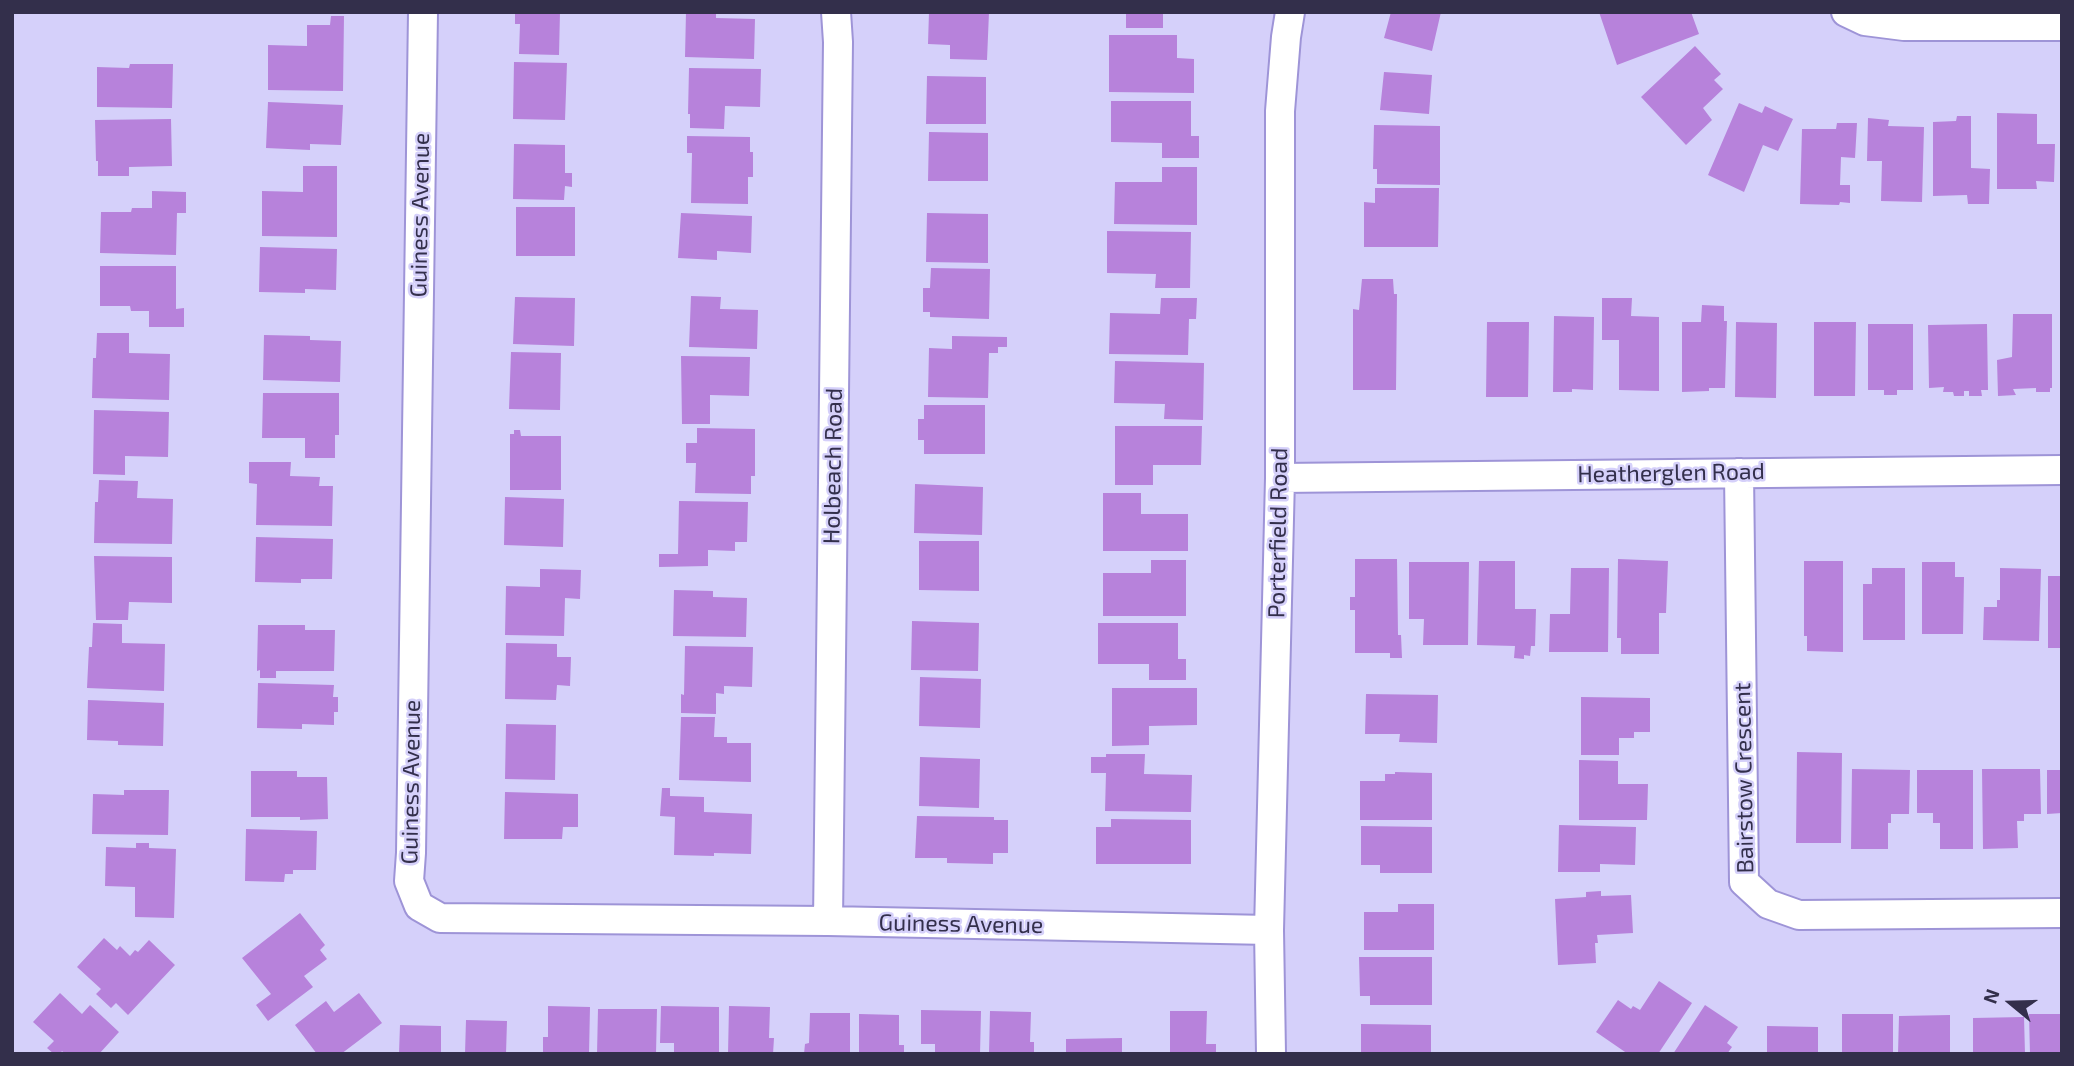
<!DOCTYPE html>
<html>
<head>
<meta charset="utf-8">
<style>
	body { margin:0 }
	#map { position:relative; width:2074px; height:1066px; overflow:hidden; background:#d5d0fa; font-family:"Exo 2",sans-serif }
	canvas { display:block }
	.frame { position:absolute; inset:0; border:14px solid #332f4b; pointer-events:none }
	.north { position:absolute; left:1976px; top:968px; width:70px; height:70px; -webkit-text-stroke:5px #d5d0fa; paint-order:stroke; rotate:289deg; font-size:19px; font-weight:700; line-height:28px; text-align:center; color:#332f4b }
	.north::after { content:''; display:block; margin:auto; width:24px; height:32px; background:#332f4b; clip-path:polygon(50% 0,100% 100%,50% 72%,0 100%) }
</style>
</head>
<body>
<div id="map">
<canvas width="2074" height="1066"></canvas>
<div class="frame"></div>
<div class="north">N</div>
</div>
<script>
const ctx = document.querySelector('canvas').getContext('2d');
ctx.lineJoin = 'round';
function fillPath(path, color) {
  ctx.fillStyle = color;
  ctx.fill(path, 'evenodd');
}
function stroke(path, color, width, dash) {
  ctx.strokeStyle = color;
  ctx.lineWidth = width;
  ctx.lineCap = dash ? 'butt' : 'round';
  ctx.setLineDash(dash || []);
  ctx.stroke(path);
}
function drawText(font, color, halo, rows, align = 'center') {
  ctx.font = font + ' "Exo 2",sans-serif';
  ctx.lineWidth = 5;
  ctx.setLineDash([]);
  ctx.textBaseline = 'middle';
  ctx.strokeStyle = halo;
  ctx.fillStyle = color;
  for (const [text, x, y, turn = 0] of rows) {
    ctx.save();
    ctx.translate(x, y);
    ctx.rotate((+turn || 0) * Math.PI / 180);
    ctx.textAlign = isNaN(turn) ? turn : align;
    if (halo) ctx.strokeText(text, 0, 0);
    ctx.fillText(text, 0, 0);
    ctx.restore();
  }
}
const building = new Path2D(`
	M515,12H560L559,55L519,54L520,24H515Z
	M686,12H716V18L755,19L754,59L685,57Z
	M929,12H989L987,60L950,59V45L928,44Z
	M1126,12H1163V28H1126Z
	M1391,12H1441L1432,51L1384,38Z
	M1599,12H1691L1699,34L1617,65Z
	M331,16H344L343,91L268,90V45L307,46V25H330Z
	M1109,35H1177V58L1194,59V93L1109,92Z
	M1695,46L1721,74L1714,80L1723,89L1703,108L1712,120L1686,145L1641,97Z
	M514,62L567,63L565,120L513,119Z
	M130,64H173L172,108L97,107V67L129,68Z
	M689,68L761,69L760,107L725,106L724,129L690,128V114H688Z
	M1384,72L1432,75L1429,114L1380,110Z
	M927,76L986,77V124H926Z
	M1111,101H1191V136H1199V158H1162V143L1111,142Z
	M268,102L343,105L341,145L310,144V150L266,148Z
	M1739,103L1762,113L1765,106L1793,119L1778,151L1763,145L1744,192L1708,175Z
	M1997,113L2037,114V144H2055L2054,182L2036,181L2037,189H1997Z
	M1957,116H1971V168L1990,169L1989,204H1968L1967,195L1933,196V122L1956,121Z
	M1868,118L1889,120L1888,126L1924,127L1922,202L1881,201L1882,161H1867Z
	M171,119L172,166L129,167V176H98V161H96L95,120Z
	M1837,123H1857L1855,158L1841,157L1840,185H1850V203L1840,202L1839,205L1800,204L1802,129H1836Z
	M1374,125L1440,126V185L1377,184V169H1373Z
	M929,132L988,133V181H928Z
	M687,136L750,137V152H753V177H748V204L691,203L692,153H687Z
	M514,144L565,145V173H572V187L565,186L564,200L513,199Z
	M303,166H337V237L262,236V191L303,192Z
	M1162,167H1197V225L1114,224L1115,182H1162Z
	M1375,188H1439L1438,247H1364V202L1375,203Z
	M152,191L186,192V213H177L176,255L100,253L101,212H131L132,208H152Z
	M516,207H575V256H516Z
	M681,213L752,216L751,253L717,251V260L678,258Z
	M927,213L988,214V263L926,262Z
	M1107,231L1191,232L1190,288H1155L1156,274L1107,273Z
	M260,247L337,249L336,290L305,289V293L259,292Z
	M100,266H176V309L184,308V327H149V311H131L130,306H100Z
	M931,268L990,269L989,319L930,317V312H923V288H930Z
	M1362,279H1393L1394,294H1397L1396,390H1353V309L1359,310Z
	M691,296L721,297L720,309L758,310L757,349L689,347Z
	M515,297L575,298L574,346L513,344Z
	M1161,298H1197L1196,319H1189L1188,355L1109,354L1110,313L1160,314Z
	M1602,298H1632L1631,316L1659,317V391L1619,390V340H1602Z
	M1702,305L1724,306V321H1727L1725,388H1709V391L1682,392V322H1701Z
	M2013,314H2052V388H2050V392H2036V388L2013,389L2016,395L1998,396L1997,360L2012,357Z
	M1554,316L1594,317L1593,390L1572,389V392H1553Z
	M1487,322H1529L1528,397H1486Z
	M1736,322L1777,323L1776,398L1735,397Z
	M1814,322H1856L1855,396H1814Z
	M1868,324H1913V390H1897V395H1884V390H1868Z
	M1987,324L1988,390H1981L1982,396H1969V391H1964V396H1954L1953,392H1943L1944,387L1929,388L1928,325Z
	M97,333H129V353L170,354L169,400L92,398L93,358H96Z
	M264,335L310,336V340L341,341L340,382L263,380Z
	M952,336L1007,337V347H998V353H989L988,398L928,397L929,348L952,349Z
	M511,352L561,353L560,410L509,409Z
	M681,356L750,357L749,396L710,395V424H682Z
	M1115,361L1204,363L1203,420L1164,419L1165,404L1114,403Z
	M263,393H339V435H335V458H305V438H262Z
	M924,405H985V454H924V440H918V419H924Z
	M94,410L169,412L168,457L125,456V475L93,474Z
	M1115,426H1202L1201,465H1153V485H1115Z
	M697,428L755,429V476H751V494L695,493L696,463H686V443H697Z
	M514,430H520L521,436H561V490H510V434H514Z
	M249,462H291L290,476L320,477L319,486H333L332,526L256,525L257,484L249,483Z
	M99,480L138,481L137,498L173,499L172,544L94,543L95,502H98Z
	M915,484L983,487L982,535L914,533Z
	M1103,493H1141V514H1188V551H1103Z
	M505,497L564,499L563,547L504,545Z
	M679,501L748,502L747,542H735V551L708,550V566L659,567V554H678Z
	M256,537L333,539L332,579H301V583L255,582Z
	M919,541H979V591L919,590Z
	M94,556L172,557V603L129,602L128,620H96Z
	M1355,559H1397L1398,635H1401L1402,658H1390V653H1355V610H1350V597H1355Z
	M1618,559L1668,561L1666,613H1659V654H1621V638H1617Z
	M1151,560H1186V616H1103V573H1151Z
	M1479,561H1515V609H1536L1535,646H1531L1530,656L1524,655V659L1514,658L1515,646L1477,645Z
	M1804,561H1843V652L1807,651V636H1804Z
	M1409,562H1469L1468,645H1423L1424,619H1409Z
	M1922,562H1955V577H1964L1963,634H1922Z
	M1571,568H1609L1608,652H1549L1550,614H1570Z
	M1872,568H1905V640H1863V584H1872Z
	M2000,568L2041,569L2039,641L1983,640L1984,607H1997V600H2000Z
	M540,569L581,570L580,599L565,598L564,636L505,635L506,586L540,587Z
	M2048,576H2062V648H2048Z
	M674,590L713,591V597L747,598L746,637L673,636Z
	M912,621L979,623L978,671L911,670Z
	M93,623L122,624V643L165,644L164,691L87,688L89,647H92Z
	M1098,623H1178V659H1186V680H1149V664H1098Z
	M258,625H305V630H335L334,671H276V678H260V670L257,671V668Z
	M506,643L557,644V657H571L570,686L557,685L556,700L505,699Z
	M685,646L753,647L752,687L724,686V694L716,693V714L681,713V694L684,695Z
	M920,677L981,679L980,728L919,726Z
	M258,683L334,685L333,697H338V712H334V725L302,724V729L257,728Z
	M1112,688H1197V725L1149,726V745L1112,746Z
	M1366,694L1438,695L1437,743L1399,742L1400,734H1365Z
	M1581,697L1650,698V732H1634V738H1619V755H1581Z
	M88,700L164,703L163,746L118,745V741L87,740Z
	M681,717H715L714,737H727V743H751V782L679,780Z
	M506,724L556,725L555,780L505,779Z
	M1797,752L1842,753L1841,843H1796Z
	M1106,754H1145L1144,774L1192,775L1191,812L1105,811L1106,773H1091V757H1106Z
	M920,757L980,759L979,808L919,806Z
	M1579,760L1618,761V784H1648L1647,820H1579Z
	M1852,769L1910,770L1909,814H1891V823H1888V849H1851Z
	M1982,769H2040L2041,814H2024V821H2017L2018,848L1983,849Z
	M1917,770H1973V849H1940V823H1933V813H1917Z
	M2047,770H2062V813L2047,814Z
	M251,771H297V777H327L328,819L300,820V817H251Z
	M1395,772L1432,773V820H1360V781H1385V774H1395Z
	M662,788H670V796L704,797V812L752,814L751,854L714,853V856L674,855L675,817L660,816Z
	M124,790H169L168,835L92,834L93,794L124,795Z
	M505,792L578,794V827H563L562,839H504Z
	M917,816L994,817V820H1008V853H993V864L947,863V858H915Z
	M1111,819L1191,820V864H1096V827H1111Z
	M1559,825L1636,827L1635,865L1600,864V872H1558Z
	M1361,826L1432,827V873H1380V865H1361Z
	M246,829L317,831L316,870H293V874H285L284,882L245,881Z
	M136,843H149V848L176,849L174,918L135,917V887L105,886L106,847L136,848Z
	M1601,891V896L1631,895L1633,933L1597,935L1598,943H1595L1596,963L1558,965L1555,899L1586,897V892Z
	M1398,904H1434V950H1364V912H1398Z
	M300,913L325,945L320,950L327,959L304,976L313,987L268,1021L256,1005L271,994L242,958Z
	M104,938L117,950L120,946L130,956L135,950L138,952L149,940L175,965L128,1015L116,1003L111,1008L96,994L101,989L77,967Z
	M1359,957H1432V1005H1370V996H1360Z
	M1659,981L1692,1003L1658,1054H1628L1596,1032L1618,1000L1631,1009L1633,1006L1640,1010Z
	M60,993L82,1014L90,1005L119,1032L99,1054H65L62,1051L60,1054H54L47,1048L54,1041L33,1022Z
	M359,993L382,1023L341,1054H317L295,1025L326,1001L334,1012Z
	M1705,1005L1738,1027L1727,1043L1732,1047L1727,1054H1673Z
	M548,1006L590,1007L589,1054H543V1037H548Z
	M661,1006L719,1007V1054H674V1043H660Z
	M729,1006L770,1007L769,1038H774L773,1054H728Z
	M598,1009H657L656,1054H597Z
	M921,1010L981,1011L980,1054H935V1044H921Z
	M990,1011L1031,1012L1030,1042H1034V1054H989Z
	M1170,1011H1207L1206,1044H1216V1054H1170Z
	M810,1013H850V1054H804L805,1044L809,1043Z
	M859,1014L899,1015V1045H904V1054H859Z
	M1842,1014H1893V1054H1842Z
	M2029,1014H2062V1054H2030Z
	M1950,1015V1054H1898L1899,1016Z
	M2024,1017L2025,1054H1973V1018Z
	M466,1020L507,1021L506,1054H465Z
	M1361,1024L1431,1025V1054H1361Z
	M400,1025L441,1026V1054H399Z
	M1767,1026L1818,1027V1054H1767Z
	M1122,1038V1054H1066V1039Z`);
const street = new Path2D(`
	M423,12L411,853L409,881L419,906L440,918L828,921L1269,930
	M1846,12L1865,21L1904,26H2062
	M1739,473L1744,882L1768,904L1799,915L2062,913
	M1280,478L2062,470
	M828,921L838,42L836,12
	M1271,1054L1269,930L1280,478V111L1286,37L1290,12`);
const streetNames = [
	["Guiness Avenue",420,215,-89],
	["Holbeach Road",833,466,-89],
	["Heatherglen Road",1671,473,-1],
	["Porterfield Road",1278,533,-89],
	["Bairstow Crescent",1744,778,-91],
	["Guiness Avenue",411,782,-89],
	["Guiness Avenue",961,924,1]
];
fillPath(building, '#b782db');
stroke(street, '#9e94d7', 32);
stroke(street, '#fff', 28);
drawText('23px', '#332f4b', '#d5d0fa', streetNames);
</script>
</body>
</html>
